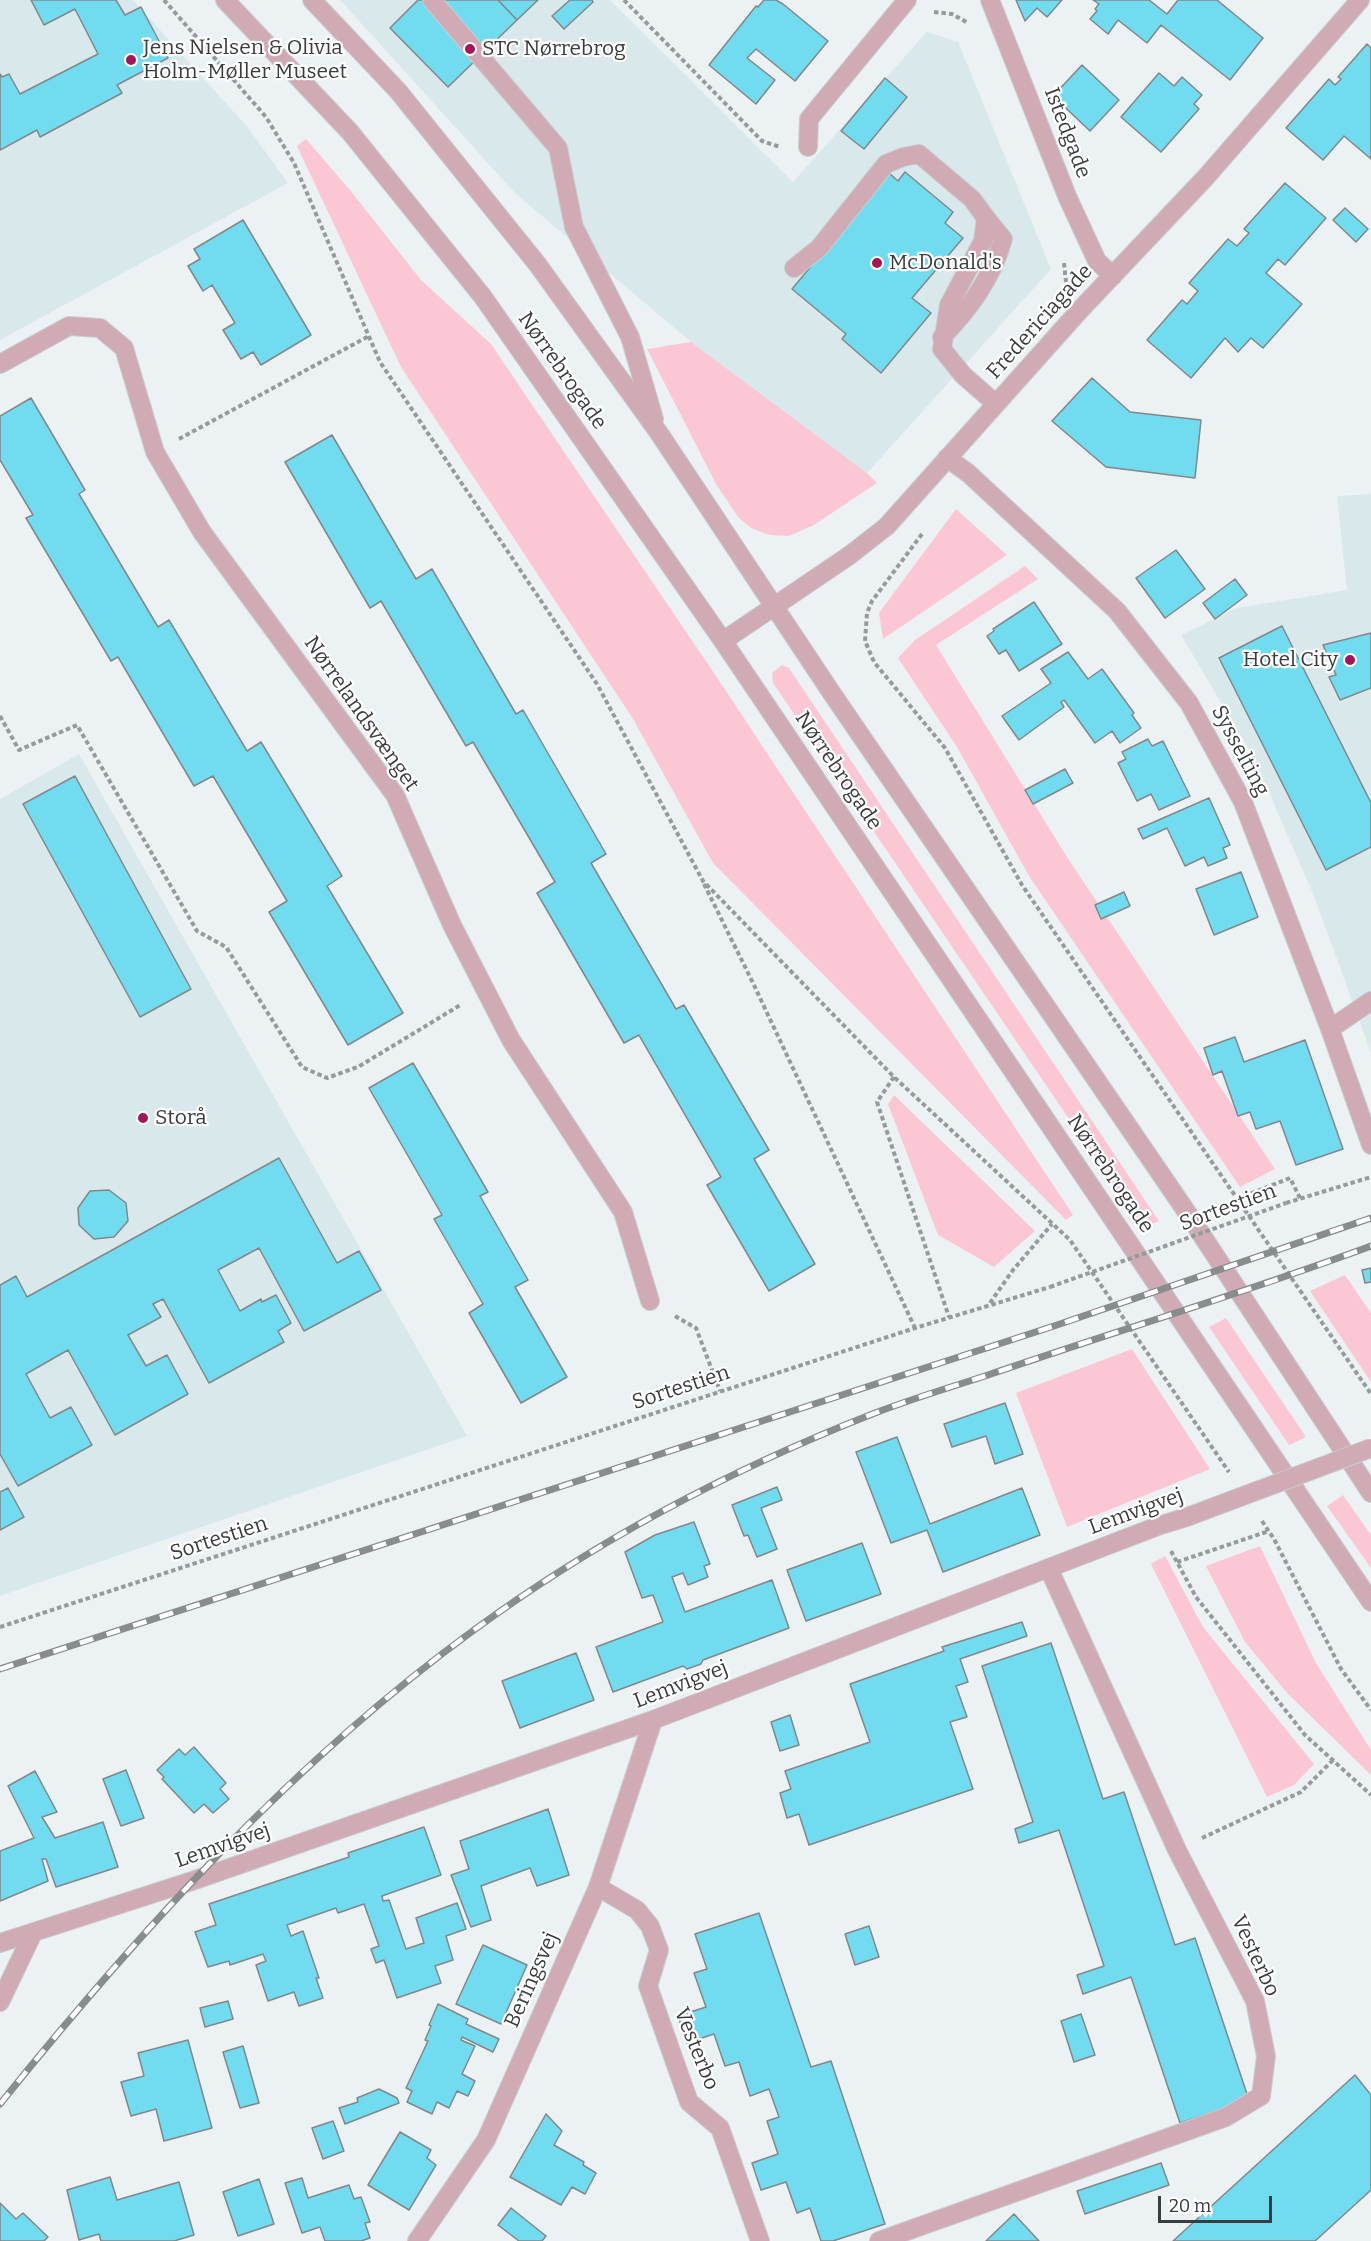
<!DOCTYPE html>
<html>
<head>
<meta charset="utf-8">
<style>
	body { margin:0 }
	#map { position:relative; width:1371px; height:2241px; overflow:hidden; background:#ecf2f3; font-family:Bitter,serif }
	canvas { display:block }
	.scale { position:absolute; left:1158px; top:2196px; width:114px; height:27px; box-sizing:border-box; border:3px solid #3a3c3d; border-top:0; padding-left:8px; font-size:18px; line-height:21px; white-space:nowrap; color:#3a3c3d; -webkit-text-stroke:4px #fff; paint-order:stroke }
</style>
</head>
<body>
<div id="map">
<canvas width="1371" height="2241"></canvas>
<div class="scale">20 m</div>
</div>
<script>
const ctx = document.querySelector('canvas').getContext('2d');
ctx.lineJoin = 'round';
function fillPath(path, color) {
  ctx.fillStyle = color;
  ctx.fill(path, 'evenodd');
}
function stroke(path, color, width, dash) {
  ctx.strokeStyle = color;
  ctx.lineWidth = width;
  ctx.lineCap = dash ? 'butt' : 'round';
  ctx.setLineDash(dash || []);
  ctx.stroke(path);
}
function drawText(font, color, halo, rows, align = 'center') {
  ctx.font = font + ' Bitter,serif';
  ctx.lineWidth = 4.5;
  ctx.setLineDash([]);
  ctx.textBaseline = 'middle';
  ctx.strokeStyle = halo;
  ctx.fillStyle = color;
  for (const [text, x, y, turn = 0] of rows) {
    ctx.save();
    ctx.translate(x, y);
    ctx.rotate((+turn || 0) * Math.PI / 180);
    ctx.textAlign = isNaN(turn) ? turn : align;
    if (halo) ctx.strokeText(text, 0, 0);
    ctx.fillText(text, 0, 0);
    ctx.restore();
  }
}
const built = new Path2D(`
	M0,0H133L249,129L288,183L0,340Z
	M340,0H610L793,182L927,32L958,42L1051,269L867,473L691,342L515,193Z
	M1371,494V1053L1314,896L1254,758L1181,635L1237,608L1347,590L1337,496Z
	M79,754L467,1436L0,1596V799Z`);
const green = new Path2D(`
	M306,139L350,190L421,280L491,344L714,673L1073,1215L1066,1220L713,863L633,719L401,367L297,146Z
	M691,342L867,473L877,483L814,525L789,536L769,535L751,528L738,517L716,484L647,349Z
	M956,509L1007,555L883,639L879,613Z
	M1025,566L1038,579L936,645L1067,857L1275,1169L1240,1187L1029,876L957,747L898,658L915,640Z
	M782,665L789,668L1159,1221L1143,1228L773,683L772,673Z
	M894,1095L1035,1231L994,1267L938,1235L888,1104Z
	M1345,1275L1371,1313V1382L1310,1291Z
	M1226,1318L1306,1437L1289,1445L1209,1327Z
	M1132,1349L1210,1469L1067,1527L1016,1393Z
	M1343,1495L1371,1535V1568L1327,1506Z
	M1260,1546L1316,1663L1371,1750V1775L1288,1694L1245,1642L1206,1566Z
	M1165,1556L1203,1627L1314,1764L1294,1785L1267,1797L1151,1564Z`);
const building = new Path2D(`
	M31,0H116L125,15L141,7L168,58L117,85L122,93L40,137L37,130L0,150V74L2,77L9,74L20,94L98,54L75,9L44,25Z
	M418,0H498L517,20L448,87L390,28Z
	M498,0H538L517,20Z
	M570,0H592L593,2L564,29L552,16Z
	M764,0H776L783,4L828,41L795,81L756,49L747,58L775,80L756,104L709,65L756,6L758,7Z
	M1016,0H1062L1047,17L1037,8L1025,21Z
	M1093,0H1149L1167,14L1178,0H1217L1263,38L1230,80L1161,25L1147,43L1118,20L1108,34L1090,19L1097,11L1095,9L1099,4Z
	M1367,44L1371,48V159L1344,136L1323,160L1286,128L1329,79L1335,85L1341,79L1338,77Z
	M1082,65L1119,100L1090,131L1053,96Z
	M1159,73L1174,86L1182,77L1202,95L1194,104L1199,109L1161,152L1121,117Z
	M885,78L907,97L864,149L841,131Z
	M905,172L953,212L945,223L963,238L912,298L931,313L881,373L842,339L846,334L792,289L889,173L898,181Z
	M1285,183L1326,218L1285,265L1278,259L1266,273L1302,304L1263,348L1251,338L1238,352L1225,338L1191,378L1147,340L1182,300L1187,304L1198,291L1189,283L1228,239L1237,246L1249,233L1244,229Z
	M1345,208L1368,229L1356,242L1333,220Z
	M243,220L311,335L261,365L253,352L241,359L223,330L235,323L212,285L203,291L188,266L200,259L194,249Z
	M1092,378L1130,412L1201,420L1195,478L1106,467L1052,421Z
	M31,398L85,490L79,494L158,627L169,620L247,751L261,742L342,876L327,886L403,1013L348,1045L269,912L287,901L213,776L194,786L118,657L111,661L26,518L33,515L0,460V416Z
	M332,435L416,579L432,569L516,714L523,710L606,854L591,863L676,1009L684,1005L769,1150L754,1159L815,1264L769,1291L707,1185L721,1177L639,1035L624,1043L537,893L555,882L473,742L466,746L381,601L370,608L285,462Z
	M1176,550L1205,589L1165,618L1136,578Z
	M1235,579L1247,595L1215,619L1203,603Z
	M1034,602L1062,644L1019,671L1006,650L999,654L987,636L994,631L993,629Z
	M1282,626L1371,803V847L1326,870L1219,658Z
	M1371,633V688L1340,700L1329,677L1336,675L1323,645Z
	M1068,652L1088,679L1102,669L1134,713L1132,715L1141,728L1120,743L1112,731L1095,743L1064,700L1061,702L1064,707L1019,740L1002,716L1051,683L1041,669Z
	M1148,739L1152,746L1163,741L1190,796L1159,810L1151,794L1137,801L1118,763L1126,759L1122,752Z
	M1065,769L1073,783L1033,804L1025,790Z
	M75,776L191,989L140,1017L23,804Z
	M1209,798L1230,845L1223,848L1227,858L1208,866L1204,857L1185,866L1167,828L1143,839L1138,829Z
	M1241,872L1258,917L1214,935L1196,889Z
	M1124,892L1130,906L1101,919L1095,905Z
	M1235,1037L1244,1062L1305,1040L1343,1149L1296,1165L1280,1121L1256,1129L1250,1112L1238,1116L1222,1071L1213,1075L1204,1048Z
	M413,1063L488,1192L480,1196L528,1280L515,1287L567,1377L521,1403L469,1313L483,1304L434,1219L442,1215L369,1088Z
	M279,1158L337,1263L359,1251L381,1290L304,1331L259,1248L218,1270L240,1311L261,1299L262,1302L276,1295L291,1323L278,1331L284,1342L209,1383L163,1299L153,1304L161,1317L128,1335L146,1366L167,1355L188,1394L115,1435L68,1350L26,1374L50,1418L71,1407L92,1445L18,1486L0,1454V1285L16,1276L27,1297Z
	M109,1190L126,1203L128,1221L114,1237L94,1239L79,1225L78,1208L90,1191Z
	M1371,1268V1282L1365,1283L1362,1270Z
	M1005,1403L1023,1454L995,1464L986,1436L952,1447L944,1424Z
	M897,1437L930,1524L1022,1488L1040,1535L943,1572L927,1530L891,1543L856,1452Z
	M777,1487L782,1500L761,1508L777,1549L757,1557L748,1535L744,1536L732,1505Z
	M8,1488L24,1517L0,1530V1492Z
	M694,1522L710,1564L704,1566L708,1577L688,1585L683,1573L672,1577L685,1612L772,1580L789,1628L703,1660L701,1664L687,1669L683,1666L613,1692L596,1647L663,1622L653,1595L642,1598L625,1552L655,1535Z
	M862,1543L881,1594L806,1621L787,1570Z
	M1022,1622L1027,1636L960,1659L968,1682L956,1686L967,1717L950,1722L973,1789L809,1845L799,1814L787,1818L780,1793L791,1789L785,1771L870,1742L850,1684L944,1651L942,1647Z
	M1051,1643L1103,1799L1124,1792L1175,1945L1195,1938L1249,2100L1180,2123L1131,1977L1083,1994L1077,1975L1104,1966L1059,1830L1019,1843L1015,1829L1033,1822L982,1666Z
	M576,1653L594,1700L520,1728L502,1681Z
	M790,1715L799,1745L780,1751L771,1722Z
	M194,1747L226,1783L220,1789L229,1799L213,1813L204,1804L194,1813L162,1779L164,1777L157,1770L179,1749L185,1755Z
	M126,1770L144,1818L121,1826L103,1779Z
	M35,1771L57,1812L42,1817L55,1838L103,1822L118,1867L56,1887L46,1859H42L48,1881L0,1901V1851L34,1838L8,1786Z
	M548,1809L569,1875L537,1886L530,1868L481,1886L491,1920L471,1927L451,1875L469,1869L460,1841Z
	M424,1827L441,1875L382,1896L383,1901L389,1900L406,1949L424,1943L416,1918L457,1903L466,1929L446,1936L453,1960L435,1966L441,1983L397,1998L384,1960L376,1963L371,1949L379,1946L364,1904L338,1913L336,1908L287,1925L291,1936L303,1931L319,1978H316L323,1998L299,2006L294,1992L268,2001L256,1965L266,1961L263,1954L230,1965L229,1961L208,1967L195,1932L216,1925L209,1904L349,1857L348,1853Z
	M759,1913L811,2067L831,2061L885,2224L833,2241H821L810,2208L797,2213L786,2182L761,2190L752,2163L778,2154L767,2121L779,2117L769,2089L750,2096L739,2062L725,2066L714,2034L687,2043L678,2016L706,2007L694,1973L707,1969L695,1934Z
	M869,1926L879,1957L855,1965L845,1934Z
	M483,1945L527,1965L501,2024L456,2004Z
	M228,2001L233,2019L205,2027L200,2008Z
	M438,2004L468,2019L466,2024L499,2039L493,2052L462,2037L461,2040L475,2046L462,2074L475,2081L468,2096L457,2091L449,2108L437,2102L432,2114L407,2102L412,2091L406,2088L428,2041L425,2040L431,2026L429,2025Z
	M1081,2014L1095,2055L1074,2062L1061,2021Z
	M188,2040L212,2128L164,2141L156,2109L131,2116L121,2082L144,2076L138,2053Z
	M243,2046L259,2103L240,2108L223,2052Z
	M1355,2075L1371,2095V2190L1315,2241H1173Z
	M379,2089L397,2098L399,2103L345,2124L339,2108L358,2102L357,2098Z
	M546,2114L562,2131L554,2145L584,2162L583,2165L596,2173L585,2194L572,2187L561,2205L510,2177Z
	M333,2121L344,2151L323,2159L312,2128Z
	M400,2132L431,2150L427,2158L436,2165L409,2210L368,2185Z
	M1161,2163L1169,2185L1085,2214L1077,2191Z
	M110,2177L117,2200L179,2182L194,2235L174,2241H101L99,2234L79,2240L67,2190Z
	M302,2178L308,2198L349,2185L354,2199L361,2197L370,2222L365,2223L370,2238L361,2241H325L320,2227L302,2233L285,2183Z
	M259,2179L274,2224L238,2236L223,2192Z
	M0,2203L16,2219L23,2213L48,2237L44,2241H0Z
	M511,2208L546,2236L542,2241H519L498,2225Z
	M1014,2214L1039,2241H986Z`);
const path = new Path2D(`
	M164,0L266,117L294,163L380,362L597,684L703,881L894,1077L1070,1240L1229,1472
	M624,0L762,141L780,147
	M934,12L952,14L968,23
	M1064,263L1066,282
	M179,439L369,336
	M922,534L872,601L867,613L865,641L874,662L945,748L1022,885L1371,1394
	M0,716L19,750L77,725L197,931L226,947L302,1067L327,1078L358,1067L462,1004
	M704,884L753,983L915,1328
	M894,1077L877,1102L949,1317
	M1237,1199L1290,1178L1300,1198
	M1286,1203L1371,1177
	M990,1303L1013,1270L1052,1224
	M675,1316L696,1328L720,1391
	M1262,1521L1274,1539L1341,1669L1371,1710
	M1171,1551L1196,1597L1305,1735L1371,1795
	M1177,1562L1269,1531
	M0,1627L915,1328L1050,1287
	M1202,1838L1301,1792L1333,1760`);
const minor = new Path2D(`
	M225,0L350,132L483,297L723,641L1371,1602
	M312,0L398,91L538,265L659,433L831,692L1186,1211L1371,1493
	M432,0L558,148L574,227L630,337L654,419
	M990,0L1067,196L1097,261L1113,276
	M808,147L809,119L907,0
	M794,268L819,248L886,164L903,157L919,154L972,199L986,218L983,241L949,305L942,349L963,375L996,404
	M942,337C970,308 992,278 1003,239L986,218
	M0,364L69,326L100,328L124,348L155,452L202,532L395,795L452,925L511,1040L623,1212L650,1301
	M947,458L968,473L1117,611L1189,703L1243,802L1330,1029L1371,1145
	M723,641L850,555L887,526L1080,310L1206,177L1360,0
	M1330,1029L1371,1001
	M598,1887L637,1910L650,1926L659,1950L648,1986L689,2102L720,2128L760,2241
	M0,1943L195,1880L653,1720L1158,1526L1187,1517
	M0,2002L33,1933
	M417,2241L486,2140L598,1887L653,1720
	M879,2241L1226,2117L1261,2096L1266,2056L1255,2001L1177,1850L1049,1569`);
const rail = new Path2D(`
	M0,1669L1054,1326L1371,1218
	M0,2104C140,1930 293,1762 474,1630C597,1540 734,1468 875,1413C911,1399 948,1388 985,1376C1113,1332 1244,1293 1371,1246`);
const pathBridge = new Path2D(`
	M1050,1287L1286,1203`);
const minorBridge = new Path2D(`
	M1187,1517L1371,1448`);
const markers = [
	[470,49,6,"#a41559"],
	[131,60,6,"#a41559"],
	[877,263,6,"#a41559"],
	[1350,660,6,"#a41559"],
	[143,1118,6,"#a41559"]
];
const poiNames = [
	["Jens Nielsen & Olivia",143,48],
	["Holm-Møller Museet",143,72],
	["STC Nørrebrog",482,49],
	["McDonald's",889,263],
	["Hotel City",1338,660,"right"],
	["Storå",155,1118]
];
const streetNames = [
	["Istedgade",1067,133,69],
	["Fredericiagade",1040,322,-48],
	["Nørrebrogade",562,371,55],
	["Nørrelandsvænget",361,714,55],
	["Sysselting",1240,751,62],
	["Nørrebrogade",838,771,56],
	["Nørrebrogade",1110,1174,56],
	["Sortestien",1228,1208,-20],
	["Sortestien",681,1388,-18],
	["Lemvigvej",1136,1512,-20],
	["Sortestien",219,1539,-18],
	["Lemvigvej",681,1685,-21],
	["Lemvigvej",223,1846,-19],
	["Vesterbo",1255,1956,65],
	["Beringsvej",532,1980,-66],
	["Vesterbo",696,2049,68]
];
fillPath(built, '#d9e8eb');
fillPath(green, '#fbc7d5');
fillPath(building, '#71dcf0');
stroke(building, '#828789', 1.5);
stroke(minor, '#c8cecf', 20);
stroke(path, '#969a9b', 4, [4.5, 3]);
stroke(minor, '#d0aab5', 18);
stroke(rail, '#888c8d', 7);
stroke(rail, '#fff', 4.5, [14]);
stroke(minorBridge, '#c8cecf', 20, []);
stroke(pathBridge, '#969a9b', 4, [4.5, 3]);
stroke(minorBridge, '#d0aab5', 18);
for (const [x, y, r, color] of markers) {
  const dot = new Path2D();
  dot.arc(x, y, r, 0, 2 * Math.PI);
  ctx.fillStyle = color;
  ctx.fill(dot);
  stroke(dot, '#fff', 2);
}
drawText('21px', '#3a3c3d', '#fff', poiNames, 'left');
drawText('21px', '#3a3c3d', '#fff', streetNames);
</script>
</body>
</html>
